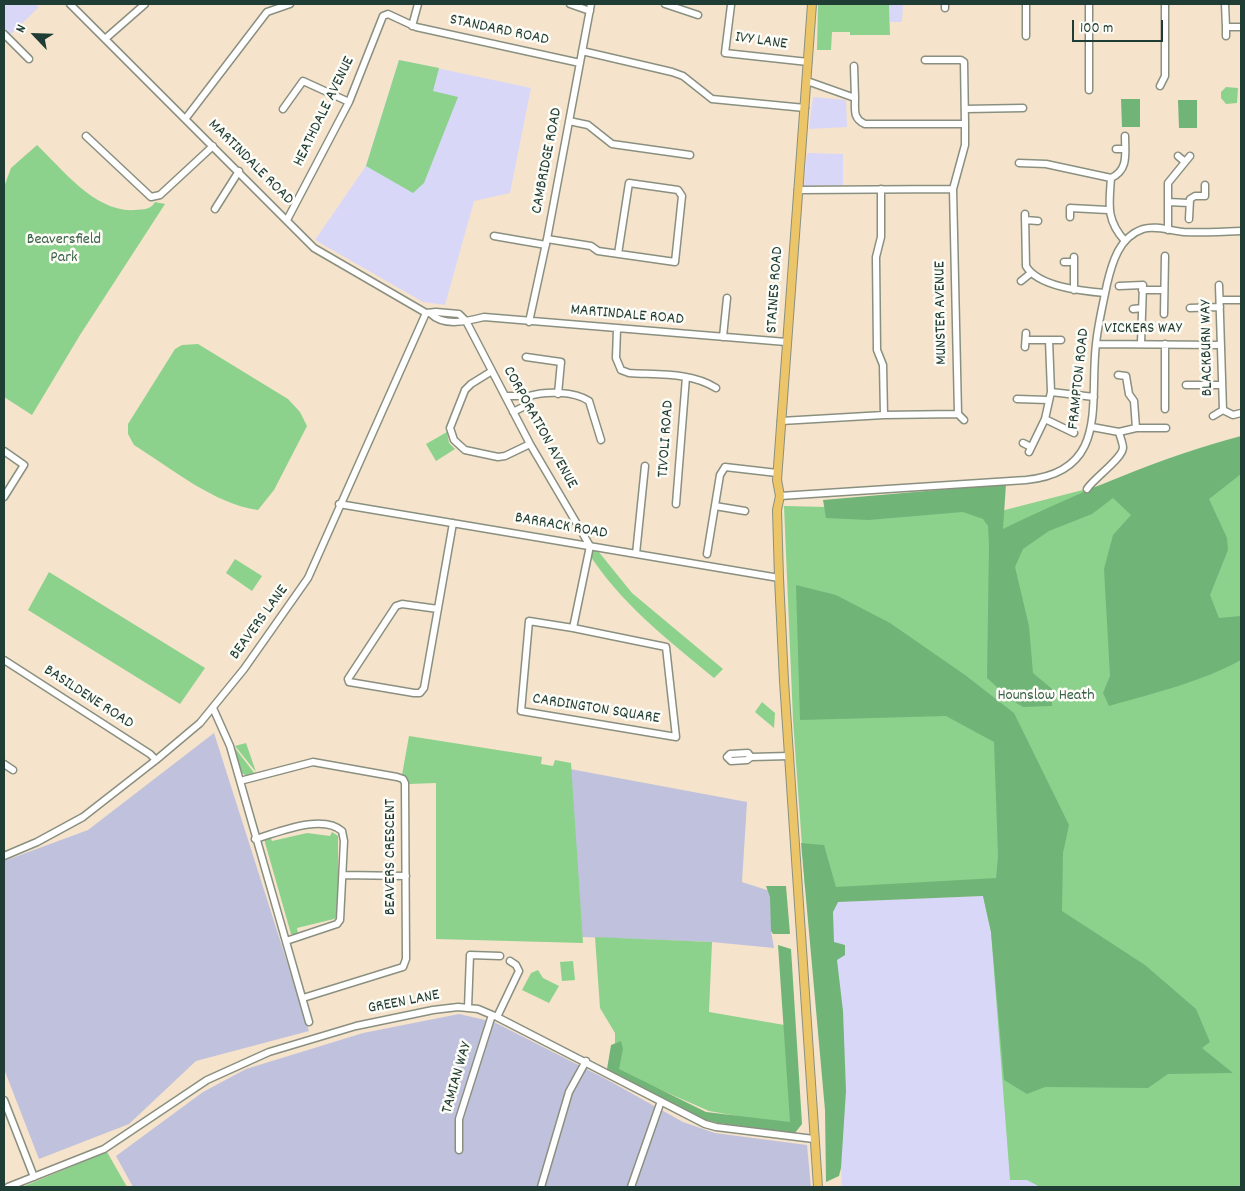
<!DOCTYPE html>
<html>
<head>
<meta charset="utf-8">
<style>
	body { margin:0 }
	#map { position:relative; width:1245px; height:1191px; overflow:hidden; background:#f5e3cb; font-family:Dekko,sans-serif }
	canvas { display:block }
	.frame { position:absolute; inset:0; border:5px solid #1f3d34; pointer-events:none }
	.north { position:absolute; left:10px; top:10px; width:50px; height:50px; -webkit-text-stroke:4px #fdfcf7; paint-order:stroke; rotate:294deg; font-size:14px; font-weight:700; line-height:20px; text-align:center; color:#1f3d34 }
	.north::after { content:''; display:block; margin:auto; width:18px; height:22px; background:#1f3d34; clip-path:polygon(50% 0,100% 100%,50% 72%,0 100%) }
	.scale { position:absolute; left:1072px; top:20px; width:91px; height:22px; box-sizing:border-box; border:2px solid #1f3d34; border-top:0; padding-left:6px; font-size:15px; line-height:18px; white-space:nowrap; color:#1f3d34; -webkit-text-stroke:4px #fdfcf7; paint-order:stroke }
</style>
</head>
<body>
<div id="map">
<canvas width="1245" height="1191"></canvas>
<div class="frame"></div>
<div class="north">N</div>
<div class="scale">100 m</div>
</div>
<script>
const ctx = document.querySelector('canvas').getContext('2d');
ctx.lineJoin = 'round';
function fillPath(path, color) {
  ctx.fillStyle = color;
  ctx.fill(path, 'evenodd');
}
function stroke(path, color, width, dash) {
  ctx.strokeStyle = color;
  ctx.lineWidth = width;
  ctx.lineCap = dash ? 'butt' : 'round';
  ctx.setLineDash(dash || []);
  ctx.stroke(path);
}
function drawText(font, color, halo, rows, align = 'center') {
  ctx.font = font + ' Dekko,sans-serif';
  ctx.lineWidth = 5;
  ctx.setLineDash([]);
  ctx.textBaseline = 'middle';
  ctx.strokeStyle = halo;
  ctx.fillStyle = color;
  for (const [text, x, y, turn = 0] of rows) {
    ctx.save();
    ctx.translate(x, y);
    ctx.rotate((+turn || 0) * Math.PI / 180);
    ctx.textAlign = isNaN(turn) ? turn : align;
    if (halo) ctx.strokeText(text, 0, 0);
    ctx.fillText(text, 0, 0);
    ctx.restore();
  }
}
const built = new Path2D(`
	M4,4H35L39,7L7,38L4,34Z
	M889,4H903L902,22H890Z
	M399,60L531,88L510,193L474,201L445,305L423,302L315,240L366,166Z
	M813,97L846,100L847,127L809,129Z
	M807,153L843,154V185L804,186Z
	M983,896L991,932L1241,1187H842L828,902Z`);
const industrial = new Path2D(`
	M214,733L309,1031L196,1061L129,1124L39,1159L4,1069V861L88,830Z
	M570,769L747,802L742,882L773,892L771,931L774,948L712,942L582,937Z
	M459,1014L494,1022L606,1079L683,1122L715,1133L807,1145L811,1187H133L116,1156L203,1092L246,1069L363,1033Z`);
const green = new Path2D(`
	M818,4H889L890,35H850V32H832L831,50H817Z
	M399,60L439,68L433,91L458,97L424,183L413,193L366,166Z
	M1226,87L1238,88L1237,103L1226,104L1221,98V92Z
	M37,145C63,170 96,213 135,210C143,209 151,210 155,202L165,204L80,335L32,415L4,397V187L11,168Z
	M198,344L288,399L300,412L307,426L274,490L258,510C214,504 171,468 134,445L128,434V424L175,349L182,345Z
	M447,432L449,443L455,449L436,461L426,444Z
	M1241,439V1187H1040L1027,1180H1010L991,932L983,896L805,888L793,720L784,506L1001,511L1145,474Z
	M587,551H598L632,593L723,669L714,678C667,639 620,603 587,551Z
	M235,559L262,576L252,591L226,573Z
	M49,572L205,668L180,704L28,610Z
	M762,702L775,713L774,728L755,712Z
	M409,736L542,757L541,764L553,766L555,760L571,763L583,943L436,939V783L409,784L402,775Z
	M246,743L256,772L235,746Z
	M234,747L235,748L255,774L247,776L242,773Z
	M332,832L338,836V916L334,919L297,928L298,934H291L264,839L270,836L272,841L307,833L330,836Z
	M595,937L712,942L709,1012L790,1026L794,1126L709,1111L611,1068L615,1050V1033L600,1008Z
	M573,961L575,980L562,981L560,962Z
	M538,970L543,978L559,986L549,1003L522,990L531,973Z
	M107,1152L127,1187H22Z`);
const forest = new Path2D(`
	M1121,99H1140V127H1122Z
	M1178,100H1197V128H1179Z
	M1241,436V474L1209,499L1227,538L1228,550L1210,595L1219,618L1241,616V660C1201,682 1154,693 1109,706L1103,693L1110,676L1104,569L1113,535L1131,515L1113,498L1092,514L1049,531L1023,549L1015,567L1029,626L1033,673L1052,689V706L1023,707L1010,699L987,678L989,545L988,526L983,519L963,512L868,520L826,518L823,500L1006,484L1003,529C1080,492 1159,458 1241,436Z
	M796,585L836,595L890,623L965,675L1014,713L1069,825L1063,853L1062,911L1145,965L1196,1009L1210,1042L1202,1048L1233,1073L1168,1074L1148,1088L1045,1087L1027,1094L1004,1080L991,932L983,896L838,902L833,912L834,942L845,945V955L837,960L843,1011L846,1091L841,1168L839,1176L826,1182L825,1110L801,843L824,845L836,887L996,878L998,856L994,742L946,716L800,720Z
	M766,886H786L790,934H773L771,931L770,897Z
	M778,945L791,949L802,1124L795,1133L718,1123L701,1119L607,1069L611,1045L621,1041L623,1049L619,1069L706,1112L790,1122Z`);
const minor = new Path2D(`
	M70,4L314,248L426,313L436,312L459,314L466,321L530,444L590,546
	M570,4L590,11
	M665,4L698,15
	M1089,4V90
	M1225,4L1226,27H1241
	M731,5L725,53L808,62
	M945,8V4
	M412,26L418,4
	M4,34L29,59
	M1026,36V4
	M1226,36V27
	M105,39L145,4
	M582,51L672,72L683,76L712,99L805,108
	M807,81L855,98L854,66
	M1160,86L1165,76V4
	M855,98C855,110 853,119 865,124H965L964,62L961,60H925
	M283,109L303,81L349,102
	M965,109L1023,108
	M186,118L267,12L290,4
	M569,121L588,125L612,144L690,155
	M86,136L151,197L160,195L213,146
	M1116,149H1125
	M1178,156L1185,162
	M1019,163L1046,164L1111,178C1129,170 1125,153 1125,136
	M1111,178C1109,205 1106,220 1125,241
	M881,189V237L876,257L877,350L883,365L884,415
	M953,189L965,145V124
	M1168,202L1189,203
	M215,209L239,171
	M1025,214L1026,266C1038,287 1083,291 1105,293
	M1070,217V208L1108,210
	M1189,219L1190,199L1195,196H1205V185
	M287,220L349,102L383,16L388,14L416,27L580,63
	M1025,220L1038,221
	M1168,230V183L1190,156
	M494,236L546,245
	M547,239L591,246L598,251L675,262L682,196L678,190L629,183L618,254
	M1074,257V290
	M1064,262H1074
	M1021,281L1031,273
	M1119,286L1143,285L1141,343
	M1142,290H1164
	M1221,300H1241
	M1190,308L1220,307
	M1133,309L1142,308
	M431,314C444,327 468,321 484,317L786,342
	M1164,314L1165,256
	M529,322L547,239L591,4
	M617,329L616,358L621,370L629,373C657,375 691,372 716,388
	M723,337L727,298
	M1026,340H1061
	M1049,340L1051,392
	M1096,344L1220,345
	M1165,344V409
	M1025,347L1026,333
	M526,357L561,362L558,394
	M492,371L471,384L465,390L450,428L454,440L465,450L498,457L505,456L530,444
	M1118,375L1126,376L1129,394L1134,401L1136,428
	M1186,385H1221
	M505,396H529
	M1017,399L1048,400
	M1223,410L1233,415L1241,413
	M513,412L525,406L529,396C546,391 574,391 589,401L601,440
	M958,414L964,420
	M1213,416L1223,410L1219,285
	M1045,419L1074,433
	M781,421L884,415L958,414L953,189L798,190
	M1092,427L1119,432L1136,428H1166
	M1023,443L1031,447
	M4,451L24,465L4,497
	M1029,452L1045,419L1051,392L1094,397
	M1087,489C1094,478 1122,459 1123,448C1123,443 1120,437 1119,432
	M780,496L1026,480C1110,472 1089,402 1096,344C1098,324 1103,304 1107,284C1112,263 1119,237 1143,229C1155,225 1172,231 1184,232C1203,233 1222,232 1241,231
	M339,504L779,578
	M676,504L686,377
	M715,506L745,511
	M636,554L645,466
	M707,554L720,475L725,467L777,473
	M438,609L402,604L396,606L348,679L349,682L414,693H420L424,688C434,633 443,578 453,523
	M573,628L529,621L521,711L676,737L666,647L573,628L590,546
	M4,660L150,754L156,760
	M213,708L230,746L309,1022
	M748,753L751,757L747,760L731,761L727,757L730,754Z
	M751,757L789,756
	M4,764L13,770
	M240,781L313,762L397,777L403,779L405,783L406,959L403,967L303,998
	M255,839C277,833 322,813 342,831L344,841L340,920L337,924L286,941
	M4,856L37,842L83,817L156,760L200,723L244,669L308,578L426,313
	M343,875L406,876
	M468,1008L470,955L500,956
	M497,1017L519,971L516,965L510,961
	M4,1100L34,1177
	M459,1150V1119L492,1015
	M8,1187L104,1149L207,1080L269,1052L356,1026L433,1010L458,1007L478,1009L497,1017L705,1124L716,1127L814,1139
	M541,1187L569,1092L586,1061
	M631,1187L661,1101`);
const major = new Path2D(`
	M812,4L777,480L780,496L777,510L779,578L784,681L818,1187`);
const streetNames = [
	["STANDARD ROAD",499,31,12],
	["IVY LANE",761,42,8],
	["HEATHDALE AVENUE",325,112,-64],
	["CAMBRIDGE ROAD",548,161,-79],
	["MARTINDALE ROAD",250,163,45],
	["STAINES ROAD",776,290,-86],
	["MUNSTER AVENUE",942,313,-91],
	["MARTINDALE ROAD",627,316,5],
	["VICKERS WAY",1143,330],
	["BLACKBURN WAY",1208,348,-91],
	["FRAMPTON ROAD",1080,379,-84],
	["CORPORATION AVENUE",539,428,61],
	["TIVOLI ROAD",667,439,-86],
	["BARRACK ROAD",561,527,10],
	["BEAVERS LANE",260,623,-54],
	["BASILDENE ROAD",88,698,33],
	["CARDINGTON SQUARE",596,710,9],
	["BEAVERS CRESCENT",392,857,-90],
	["GREEN LANE",404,1003,-11],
	["TAMIAN WAY",458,1078,-74]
];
const parkNames = [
	["Beaversfield",64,241],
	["Park",64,259],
	["Hounslow Heath",1046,697]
];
fillPath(built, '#d9d7f8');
fillPath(industrial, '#c0c2dd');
fillPath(green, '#8cd28c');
fillPath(forest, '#71b478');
stroke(minor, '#8a9080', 9);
stroke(major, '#8a9080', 10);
stroke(minor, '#fff', 6);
stroke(major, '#edc569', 8);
drawText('16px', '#1f3d34', '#fdfcf7', streetNames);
drawText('16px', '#3a624a', '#fdfcf7', parkNames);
</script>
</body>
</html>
